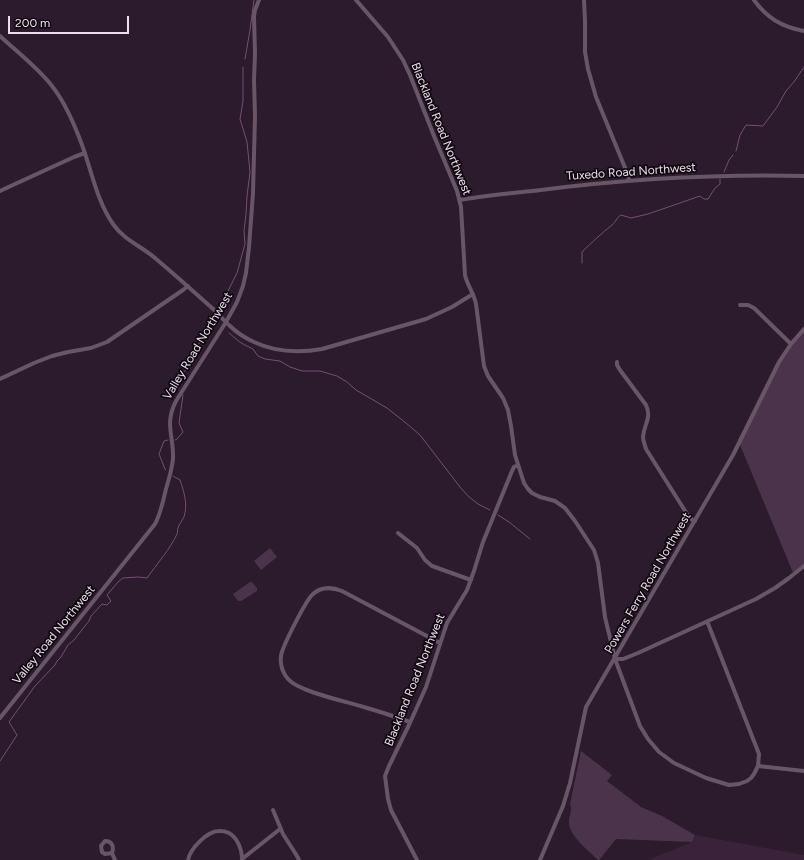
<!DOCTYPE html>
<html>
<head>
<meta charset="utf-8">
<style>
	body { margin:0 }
	#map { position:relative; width:804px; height:860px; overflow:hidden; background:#2c1a2d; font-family:Figtree,sans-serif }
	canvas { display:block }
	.scale { position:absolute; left:8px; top:16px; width:121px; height:18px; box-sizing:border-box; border:2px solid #ebdfeb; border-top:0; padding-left:5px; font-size:12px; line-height:14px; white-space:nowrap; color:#ebdfeb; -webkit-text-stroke:3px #100810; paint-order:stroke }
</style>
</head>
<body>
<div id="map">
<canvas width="804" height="860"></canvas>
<div class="scale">200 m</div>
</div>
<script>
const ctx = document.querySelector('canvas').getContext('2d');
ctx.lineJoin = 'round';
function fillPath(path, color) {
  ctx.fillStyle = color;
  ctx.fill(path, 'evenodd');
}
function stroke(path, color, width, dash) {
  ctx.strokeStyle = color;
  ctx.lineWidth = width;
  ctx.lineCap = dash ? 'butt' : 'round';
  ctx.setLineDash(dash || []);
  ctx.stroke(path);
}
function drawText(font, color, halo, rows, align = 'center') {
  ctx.font = font + ' Figtree,sans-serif';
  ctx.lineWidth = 3.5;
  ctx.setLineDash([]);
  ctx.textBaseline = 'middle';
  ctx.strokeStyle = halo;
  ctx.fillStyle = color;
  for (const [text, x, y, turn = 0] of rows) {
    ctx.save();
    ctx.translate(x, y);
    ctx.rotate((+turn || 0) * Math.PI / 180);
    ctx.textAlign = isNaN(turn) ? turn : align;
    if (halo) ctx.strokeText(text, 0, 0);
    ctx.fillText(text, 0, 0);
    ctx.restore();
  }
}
const built = new Path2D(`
	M695,835L804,855V860H648L692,842Z`);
const green = new Path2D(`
	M804,326V565L794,575L738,440L787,347Z
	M270,548L277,557L261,570L254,561Z
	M250,582H252L257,588V591L241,601H238L233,594Z
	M581,751L612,775L607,781L641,807L662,816L695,835L692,842L616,839L599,860H598C589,851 569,836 569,822C569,816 573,810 570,804Z`);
const stream = new Path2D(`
	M245,59L250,30L254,0
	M736,151L740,135L746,125L763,126L777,107L786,91L794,82L804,67
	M724,172L729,160L733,155
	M582,263V252C592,242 602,233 612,225C616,222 616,218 621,215L631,218L648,214L700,196L704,199H708L715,188L720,184V179
	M218,311L237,273L245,244L244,231L246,214L247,196L250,172L247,142L240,119L243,101V67
	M215,319L216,323
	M229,333L241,343L253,349L258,356L265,359L280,361L290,367L302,371H320L337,376L347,382L356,390L387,408L406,423L420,435L460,487L468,496L478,504L490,510
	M179,389L178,387V380L180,375L186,370L202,338L217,314
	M175,440L177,439L183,432L179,423L183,395
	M166,470L165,469L159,454L164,441L168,440
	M498,515L509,522L530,539
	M0,761L17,735L9,722L35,686L55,665L57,661L61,657L68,645L74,640L89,621L91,616L102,604L107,605L111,601L107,595L118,582L123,578L138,577L147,578C156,565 171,548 177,534C178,532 177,530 178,528C179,524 182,521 184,517C188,504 184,492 180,480L173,476`);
const minor = new Path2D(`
	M356,0L388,37L403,60L410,75L434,136L457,191L461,207L465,275C467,285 474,293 476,304L484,366L488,376L503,398L508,410L511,426L515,455L524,483L528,489L532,493L540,497L555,501L565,508L575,521L594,550L598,563L605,617L615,659L640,726L648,739L659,752L674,763L706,778L729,785L739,784L747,781L751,778L754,774L758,766L759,754L707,621
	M584,0L585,21V52L588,69L596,97L628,175L629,181
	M754,0C767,18 782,27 804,31
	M0,36C17,52 37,67 52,86C64,101 72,119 79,137C91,166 95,198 113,224C124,240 141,246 155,258C174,274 193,291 212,308C218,313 223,320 229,325C236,332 245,338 254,342C275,352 299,353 322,349L426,319L452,307L473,294
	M0,191L74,157L85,153
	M460,200C486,195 514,193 541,190C628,179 716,174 804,176
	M740,305H748L754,308L791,344
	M617,362V365L620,370L646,405C652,418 644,424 643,437C643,441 645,445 646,449L687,514L691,519L695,521
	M0,379L34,363L52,356L68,352L91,348L107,342L183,290L188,286
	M398,533L417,548L425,560L432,566L471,580
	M615,659H623L638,653L756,599L775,588L789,578L804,566
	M0,718L155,524C161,513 163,501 166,489C169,479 172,469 173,459C174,436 164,424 176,401L226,322L237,302L243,286L246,273L249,247L253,193L255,116L254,80L255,54L254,16L255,10L259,0
	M410,722C396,717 381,712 367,708C349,702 299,692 288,679C282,672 280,664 281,656C282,647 306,600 313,594C321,587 332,587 342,591L440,643
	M758,766L804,771
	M273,810L283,834L297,856L299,860
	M112,853L105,854L102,852L101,846L105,841C113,841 114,848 112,853L115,860
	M242,859L280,829
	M188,860C190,849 207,831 219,831C235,830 242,847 242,860
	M417,860L391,810L388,799L385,776L389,766L409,725L426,687L444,632L447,623L467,590L474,571L483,542L512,471L514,467L518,465
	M540,860L563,806L570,783L586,707L733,455L779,362L791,344L804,329`);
const streetNames = [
	["Blackland Road Northwest",441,129,68],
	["Tuxedo Road Northwest",631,172,-4],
	["Valley Road Northwest",198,346,-59],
	["Powers Ferry Road Northwest",648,583,-60],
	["Valley Road Northwest",54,635,-51],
	["Blackland Road Northwest",415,680,-68]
];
fillPath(built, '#39223a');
fillPath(green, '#4b344b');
stroke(stream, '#774f78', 1);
stroke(minor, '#685668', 4);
drawText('12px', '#ebdfeb', '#100810', streetNames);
</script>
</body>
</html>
